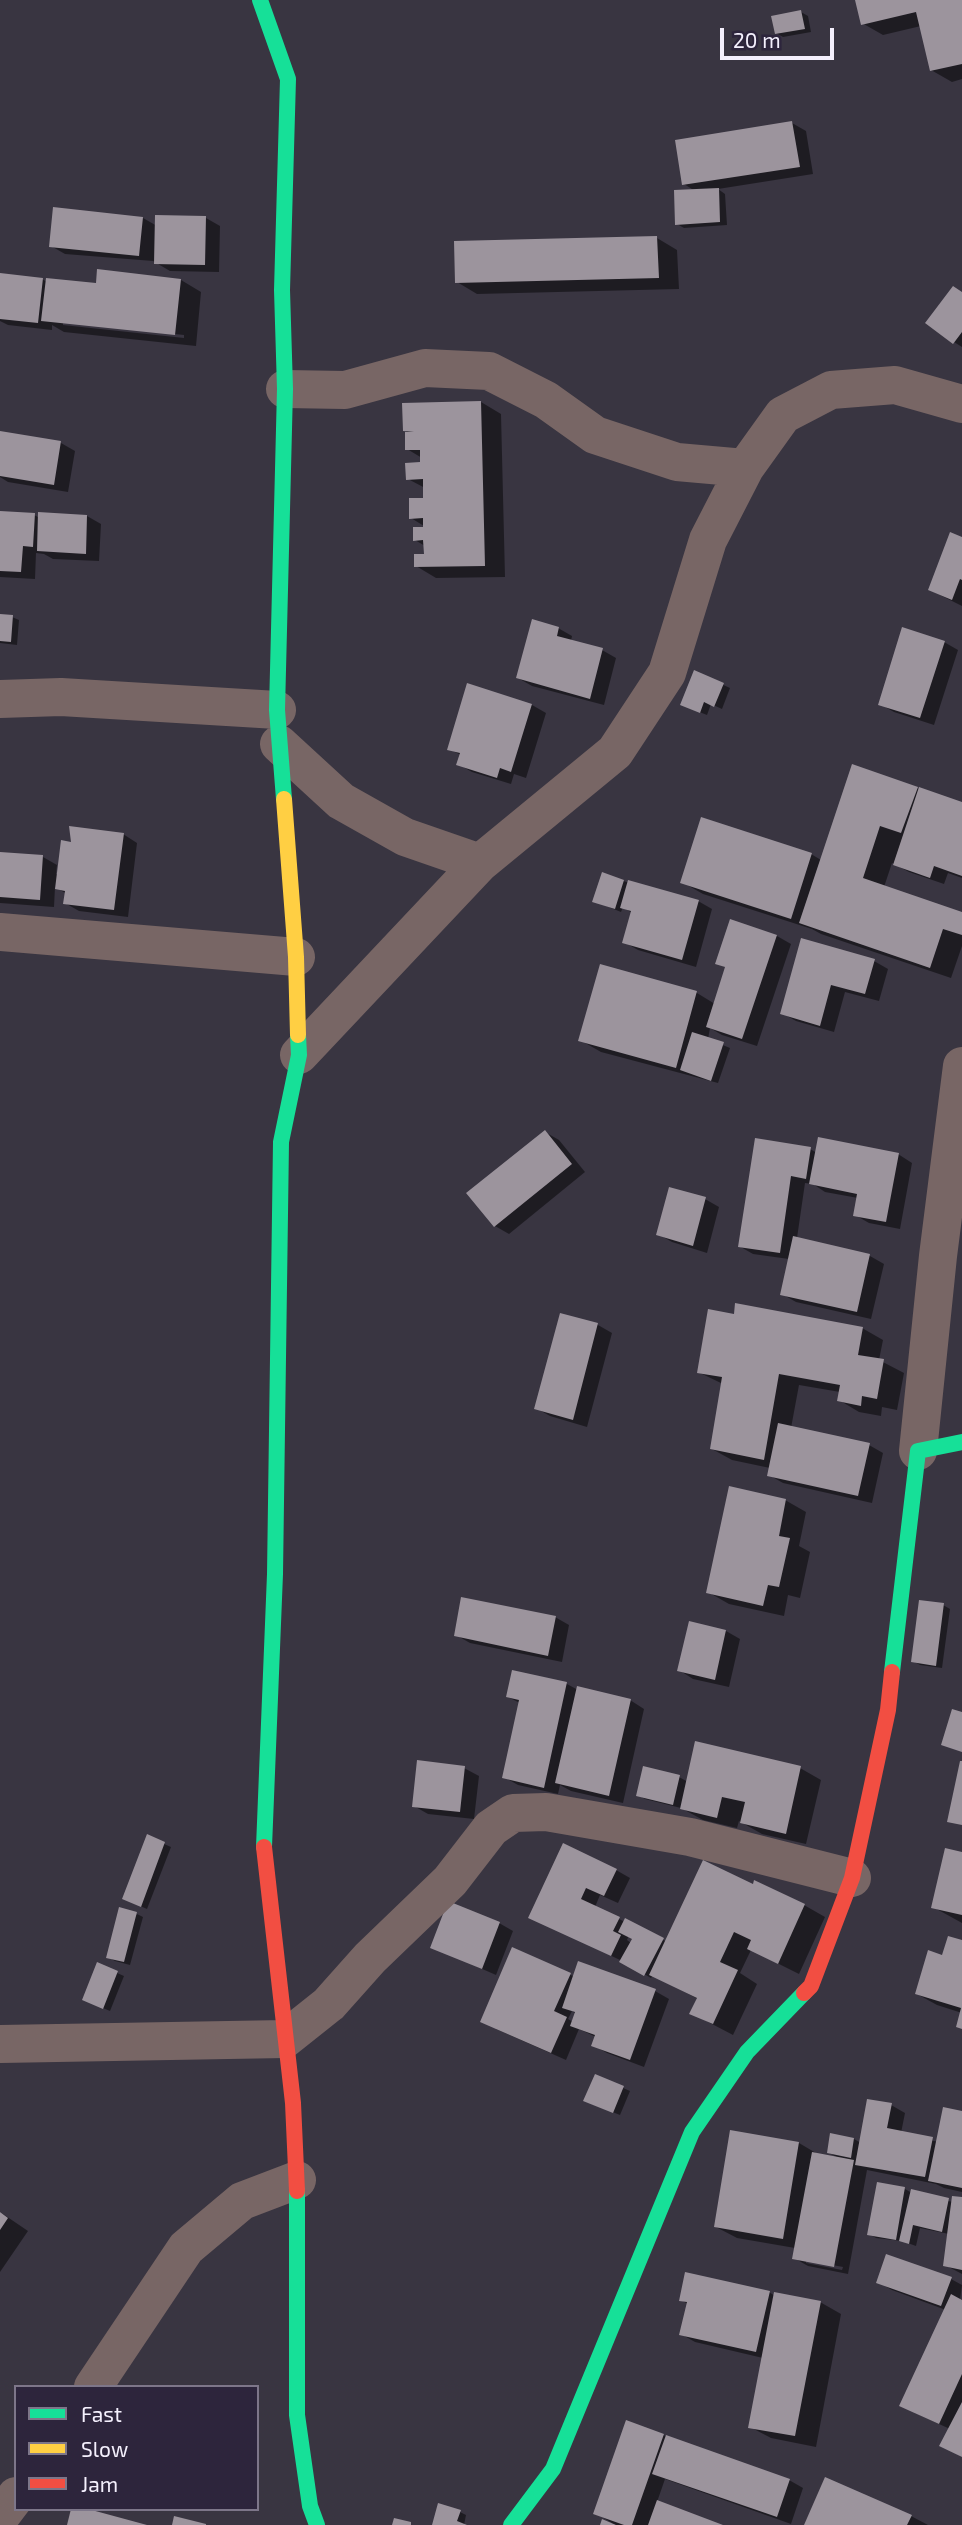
<!DOCTYPE html>
<html>
<head>
<meta charset="utf-8">
<style>
	body { margin:0 }
	#map { position:relative; width:962px; height:2525px; overflow:hidden; background:#393541; font-family:"Exo 2",sans-serif }
	canvas { display:block }
	.legend { position:absolute; left:14px; top:2385px; width:245px; height:126px; box-sizing:border-box; background:#2d253c; border:2px solid #7d7689; margin:0; padding:9px 12px; list-style:none; font-size:21px; color:#f4f0fd }
	.legend li { display:flex; align-items:center; gap:14px; height:35px }
	.legend b { width:35px; border:2px solid #7d7689 }
	.scale { position:absolute; left:720px; top:28px; width:114px; height:32px; box-sizing:border-box; border:4px solid #f4f0fd; border-top:0; padding-left:9px; font-size:21px; line-height:24px; white-space:nowrap; color:#f4f0fd; -webkit-text-stroke:5px #2d253c; paint-order:stroke }
</style>
</head>
<body>
<div id="map">
<canvas width="962" height="2525"></canvas>
<ul class="legend">
<li><b style="height:9px;background:#16e098"></b>Fast</li>
<li><b style="height:9px;background:#ffcf43"></b>Slow</li>
<li><b style="height:9px;background:#f24e42"></b>Jam</li>
</ul>
<div class="scale">20 m</div>
</div>
<script>
const ctx = document.querySelector('canvas').getContext('2d');
ctx.lineJoin = 'round';
function fillPath(path, color) {
  ctx.fillStyle = color;
  ctx.fill(path, 'evenodd');
}
function stroke(path, color, width, dash) {
  ctx.strokeStyle = color;
  ctx.lineWidth = width;
  ctx.lineCap = dash ? 'butt' : 'round';
  ctx.setLineDash(dash || []);
  ctx.stroke(path);
}
const shadow = new Path2D(`
	M857,0H962V79L952,82L931,70L921,26L883,35L862,23Z
	M801,12L808,16L811,32L783,37L776,33Z
	M792,123L806,131L813,174L718,189L725,194L727,225L684,228L677,224L695,191L684,184Z
	M143,218L157,226L206,218L220,226L219,272L170,271L153,261L65,254L51,246Z
	M657,238L677,250L679,289L477,294L457,282Z
	M99,271L181,280L201,292L196,346L64,332L52,325V330L8,325L0,321V275L42,279L47,282L97,285ZM63,322L184,335V338L63,325Z
	M962,293V347L954,342Z
	M481,402L501,414L505,577L436,578L416,566L426,555L425,546L415,540L424,526L411,518L425,499V488L408,479L422,463V458L407,449L409,433L404,430Z
	M0,437L61,443L75,451L68,492L8,482L0,477Z
	M0,513L34,515L40,518L87,516L101,524L99,561L53,559L44,554L36,553L35,579L0,577Z
	M962,538V606L930,590Z
	M0,616L12,617L19,620L17,645L0,643Z
	M558,628L572,636L571,641L602,650L616,658L604,705L532,686L518,678Z
	M944,642L958,650L934,725L894,712L880,704Z
	M695,672L730,688L722,709L711,704L707,715L689,708Z
	M468,685L532,705L546,713L526,778L514,774L511,784L472,772L458,764L461,755L449,749Z
	M917,788L962,804V878L948,873L944,884L909,872L892,863L884,887L962,914V946L951,978L821,934L812,929L703,894L682,882L811,854L821,860Z
	M123,834L137,843L128,917L79,911L65,903L67,894L55,887L54,907L0,903V854L43,857L57,865L56,874L59,875L74,844Z
	M623,881L698,901L712,909L696,967L638,950L624,942L632,913L623,907L621,912L594,901Z
	M731,921L777,936L791,944L757,1046L722,1035L710,1028L708,1039L730,1048L718,1083L601,1052L580,1040L601,966L697,993L715,1004L727,968L717,963Z
	M802,941L874,961L888,969L879,1001L845,992L834,1032L796,1021L782,1013Z
	M545,1132L559,1140L585,1172L509,1234L495,1226Z
	M810,1149L817,1153L898,1154L912,1163L900,1229L869,1223L855,1215L858,1198L825,1192L813,1184L805,1183L797,1238L870,1256L884,1264L871,1319L796,1302L782,1294L789,1259L753,1254L739,1246Z
	M705,1199L719,1207L707,1253L672,1242L658,1234Z
	M561,1315L598,1325L612,1333L587,1427L550,1416L536,1408Z
	M735,1316L862,1328L883,1340L879,1360L904,1373L897,1410L882,1407L881,1416L859,1412L839,1400L840,1392L799,1385L791,1428L869,1445L883,1453L872,1503L783,1483L769,1475L770,1468L732,1460L712,1449L723,1384L698,1372Z
	M785,1500L806,1512L799,1546L810,1552L800,1598L788,1595L784,1616L729,1604L708,1592Z
	M943,1605L950,1609L942,1668L920,1665L913,1661Z
	M555,1617L569,1625L562,1662L470,1643L456,1635Z
	M726,1631L740,1639L729,1687L693,1679L679,1670Z
	M567,1684L578,1690L630,1700L644,1709L623,1803L571,1791L560,1785L558,1794L518,1785L504,1777L520,1703L508,1697Z
	M464,1768L479,1776L474,1819L428,1814L414,1806Z
	M800,1768L821,1780L806,1844L762,1834L739,1821L737,1828L703,1820L681,1808L645,1799L638,1795L679,1777L688,1782Z
	M148,1837L171,1847L147,1909L131,1902Z
	M962,1854V1923L933,1907Z
	M616,1870L630,1878L618,1903L600,1895L595,1907L625,1922L626,1920L667,1942L754,1886L804,1905L825,1917L799,1974L751,1950L740,1973L757,1984L733,2035L691,2013L698,1999L653,1975L651,1978L622,1961L531,1917ZM629,1935L634,1938L631,1943L627,1940Z
	M137,1914L143,1917L130,1965L115,1961L108,1957Z
	M499,1923L513,1931L496,1975L432,1947Z
	M962,1942V2029V2013L937,2005L917,1994L943,1958Z
	M513,1949L575,1977L655,1991L669,1999L644,2067L607,2053L593,2045L596,2037L579,2029L566,2060L496,2029ZM572,2011L576,2014L573,2022L568,2019Z
	M117,1973L124,1976L110,2011L91,2003Z
	M596,2076L630,2091L620,2115L592,2104Z
	M891,2105L905,2113L901,2133L938,2142L962,2113V2192L944,2188L936,2184L867,2170L848,2274L808,2266L794,2258L795,2248L737,2238L716,2227L799,2143L821,2156L840,2159L828,2152L832,2135L854,2139L861,2143ZM806,2260L843,2267L842,2270L806,2263Z
	M905,2189L912,2193L953,2202L962,2199V2274L945,2265L949,2234L920,2228L916,2246L902,2241L876,2238L869,2234Z
	M0,2212L28,2231L0,2272Z
	M951,2279L962,2285L960,2300L962,2301V2457L941,2445L950,2429L915,2413L946,2310L892,2290L878,2282Z
	M769,2292L775,2296L820,2302L841,2314L816,2447L771,2438L750,2427L763,2358L695,2342L681,2334L688,2304L681,2300Z
	M663,2435L789,2480L803,2488L791,2524L665,2479L657,2502L719,2525H601L612,2523L596,2513Z
	M460,2512L466,2515L464,2525H434Z
	M911,2516L928,2525H806Z`);
const building = new Path2D(`
	M855,0H962V64L930,71L916,12L861,25Z
	M801,10L805,29L775,34L771,16Z
	M792,121L800,167L682,185L675,140Z
	M719,188L720,222L675,225L674,190Z
	M53,207L143,217L139,256L49,247Z
	M155,215L206,216L205,265L154,264Z
	M657,236L659,278L455,283L454,241Z
	M97,269L181,279L175,335L41,321L46,278L96,283Z
	M0,273L43,278L38,323L0,319Z
	M953,286L962,292V332L953,344L925,323Z
	M481,401L485,566L414,567V554H424L423,540L413,541V527H423V518L409,519V498H423V479L406,480L405,463L420,462V450H405V432H414L403,431L402,403Z
	M0,431L61,441L54,485L0,476Z
	M0,511L35,513L33,547L23,546L21,572L0,571Z
	M38,512L87,515L86,554L37,551Z
	M950,532L962,537V580L960,579L952,600L928,590Z
	M0,614L13,615L11,642L0,641Z
	M532,619L559,627L557,636L603,648L590,699L516,678Z
	M902,627L945,641L920,718L878,705Z
	M694,670L724,683L714,707L704,702L700,713L680,705Z
	M467,683L532,704L511,772L500,768L497,778L456,765L460,753L447,750Z
	M852,764L918,787L901,833L880,826L863,878L962,912V935L943,929L930,968L799,923Z
	M919,787L962,802V876L934,866L930,878L893,865Z
	M701,817L812,853L791,919L680,883Z
	M69,826L124,833L114,910L63,904L65,891L55,889L61,840L71,842Z
	M0,852L43,855L40,900L0,897Z
	M602,872L624,880L615,909L592,902Z
	M628,880L699,900L682,960L622,943L631,911L620,908Z
	M730,919L777,935L742,1039L706,1027L725,967L715,964Z
	M801,938L875,959L865,994L831,985L820,1026L780,1014Z
	M600,964L697,991L676,1068L578,1041Z
	M692,1032L724,1042L711,1081L680,1070Z
	M545,1130L572,1164L494,1227L466,1193Z
	M818,1137L899,1153L886,1222L853,1216L857,1194L809,1184Z
	M755,1138L811,1147L806,1179L791,1176L780,1253L738,1247Z
	M669,1187L706,1197L693,1246L656,1235Z
	M793,1236L870,1254L857,1312L780,1295Z
	M735,1303L863,1327L858,1355L884,1359L877,1399L862,1396L861,1406L837,1401L840,1385L779,1374L764,1460L710,1449L722,1377L697,1373L708,1309L734,1314Z
	M560,1313L598,1323L573,1420L534,1409Z
	M778,1423L870,1443L858,1496L767,1476Z
	M729,1486L786,1499L779,1536L790,1538L779,1587L768,1585L763,1606L706,1593Z
	M461,1597L556,1616L548,1656L454,1636Z
	M919,1600L944,1603L936,1666L911,1662Z
	M689,1621L726,1630L715,1680L677,1671Z
	M512,1670L567,1682L544,1788L502,1778L519,1700L506,1697Z
	M577,1686L631,1699L609,1796L555,1783Z
	M952,1709L962,1712V1752L941,1745Z
	M695,1741L801,1766L786,1834L740,1823L745,1802L722,1797L717,1818L680,1809Z
	M417,1760L465,1766L460,1812L412,1807Z
	M960,1761H962V1825L947,1822Z
	M643,1766L680,1775L673,1805L636,1796Z
	M147,1834L165,1842L141,1907L122,1899Z
	M563,1843L617,1869L604,1896L586,1888L581,1899L620,1917L613,1931L621,1935L611,1956L528,1918Z
	M945,1848L962,1852V1915L931,1908Z
	M703,1860L753,1884L754,1880L805,1904L778,1964L747,1949L751,1940L734,1932L720,1962L738,1970L713,2024L689,2014L697,1998L649,1975Z
	M448,1901L500,1922L482,1969L430,1948Z
	M119,1907L137,1912L124,1962L106,1958Z
	M625,1918L664,1938L644,1976L619,1962L632,1939L618,1932Z
	M948,1936L962,1940V2029L956,2027L961,2008L915,1994L928,1950L942,1955Z
	M512,1947L571,1973L554,2011L567,2017L551,2053L480,2022Z
	M578,1961L656,1989L630,2060L591,2046L595,2035L570,2026L575,2012L562,2008Z
	M97,1962L118,1971L103,2009L82,2000Z
	M595,2074L624,2086L613,2113L583,2101Z
	M867,2099L892,2103L887,2128L933,2137L925,2177L855,2165Z
	M943,2107L962,2111V2188L928,2181Z
	M730,2130L799,2142L783,2239L714,2227Z
	M830,2133L854,2138L851,2158L827,2153Z
	M812,2152L854,2160L834,2267L792,2259Z
	M877,2182L905,2187L896,2240L867,2235Z
	M911,2189L949,2198L942,2232L913,2225L909,2244L899,2241Z
	M952,2196L962,2197V2270L943,2266Z
	M0,2212L8,2218L0,2230Z
	M886,2254L952,2277L941,2306L876,2283Z
	M685,2272L770,2291L756,2352L679,2335L687,2302L679,2301Z
	M774,2292L821,2301L795,2436L748,2428Z
	M951,2294L962,2300V2374L939,2424L899,2406Z
	M962,2402V2457L939,2446Z
	M626,2420L664,2434L632,2525H624L593,2514Z
	M666,2435L790,2479L777,2517L652,2474Z
	M825,2477L912,2515L907,2525H804Z
	M657,2500L723,2525H648Z
	M438,2503L461,2510L457,2521L467,2525H432Z
	M71,2509H88L147,2525H67Z
	M174,2516L206,2524V2525H172Z
	M394,2518L411,2522V2525H392Z
	M602,2519L616,2525H600Z`);
const street = new Path2D(`
	M285,389L345,390L425,368L489,371L546,400L595,435L677,462L745,468
	M0,699L61,697L277,710
	M279,744L341,801L405,837L480,863
	M0,932L296,957
	M299,1055L480,863L615,752L667,673L708,540L745,468L783,415L831,390L895,385L962,404
	M918,1451L938,1256L962,1066
	M0,2044L285,2039L329,2004L370,1958L450,1881L491,1828L513,1813L546,1812L690,1837L852,1878
	M93,2387L186,2248L242,2201L297,2180
	M0,2517L16,2496`);
const fast = new Path2D(`
	M260,0L288,79L282,290L285,389L277,710L284,799
	M892,1672L918,1451L962,1442
	M264,1847L275,1574L281,1142L299,1055L298,1035
	M297,2191V2415L310,2506L317,2525
	M511,2525L553,2469L692,2132L747,2052L804,1993`);
const slow = new Path2D(`
	M284,799L296,957L298,1035`);
const jam = new Path2D(`
	M264,1847L293,2103L297,2191
	M804,1993L811,1986L852,1878L888,1710L892,1672`);
fillPath(shadow, '#0007');
fillPath(building, '#9c949d');
stroke(street, '#786665', 38);
stroke(fast, '#16e098', 16);
stroke(slow, '#ffcf43', 16);
stroke(jam, '#f24e42', 16);
</script>
</body>
</html>
